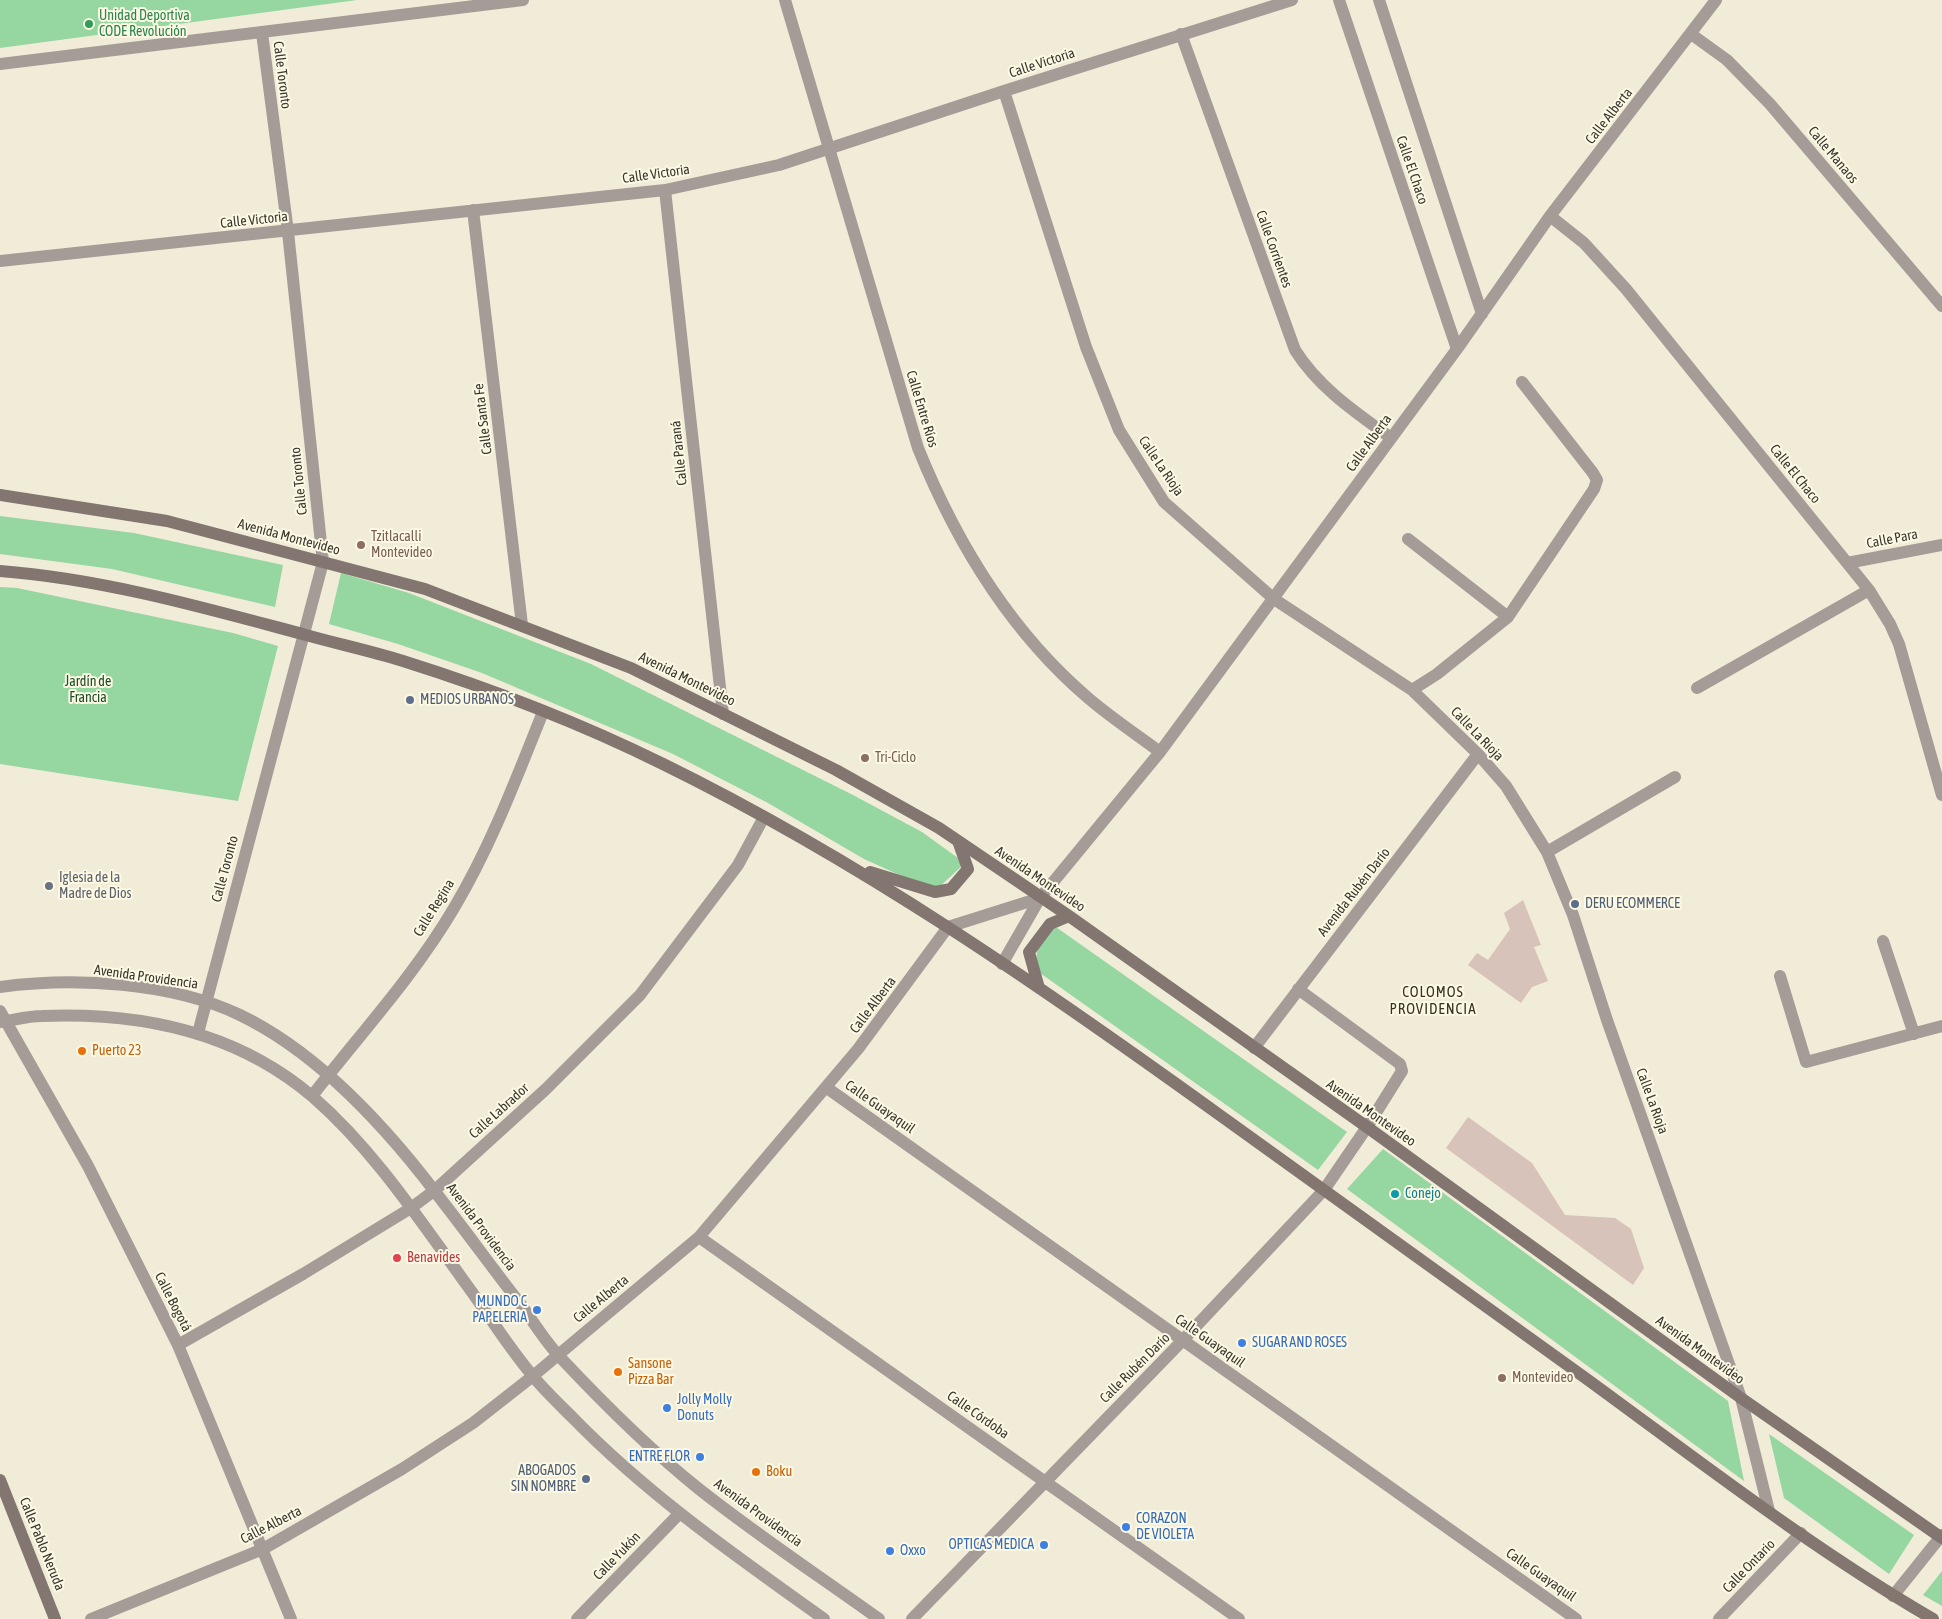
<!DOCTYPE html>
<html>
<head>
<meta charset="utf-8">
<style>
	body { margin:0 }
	canvas { display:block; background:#f0ecd7 }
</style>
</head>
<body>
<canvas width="1942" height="1619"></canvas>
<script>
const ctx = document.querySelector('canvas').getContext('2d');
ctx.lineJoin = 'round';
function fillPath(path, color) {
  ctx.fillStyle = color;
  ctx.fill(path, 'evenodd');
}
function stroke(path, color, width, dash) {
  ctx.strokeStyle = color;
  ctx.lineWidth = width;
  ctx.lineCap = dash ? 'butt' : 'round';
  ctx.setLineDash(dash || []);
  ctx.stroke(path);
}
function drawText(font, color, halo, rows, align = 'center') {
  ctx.font = font + ' "Asap Condensed",sans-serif';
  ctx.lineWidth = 4;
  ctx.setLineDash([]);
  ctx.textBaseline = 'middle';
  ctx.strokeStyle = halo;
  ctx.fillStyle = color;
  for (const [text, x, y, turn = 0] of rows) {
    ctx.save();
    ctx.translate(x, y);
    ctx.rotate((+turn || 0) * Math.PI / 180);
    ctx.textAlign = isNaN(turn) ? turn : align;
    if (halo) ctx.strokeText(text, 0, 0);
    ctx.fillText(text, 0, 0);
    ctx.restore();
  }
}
const green = new Path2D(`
	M0,0H357L0,48Z
	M0,516L134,533L283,565L275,607L112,569L0,554Z
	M341,573L409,593L591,664L853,795L922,832L965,863L935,891L864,859L768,803L673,754L482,673L398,644L329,624Z
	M0,587L17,588L233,633L278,646L238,801L0,764Z
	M1053,925L1347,1132L1318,1170L1040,973C1033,950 1038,943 1053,925Z
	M1383,1149L1728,1401L1744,1481L1347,1189Z
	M1769,1434L1914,1535L1889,1574L1784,1498Z
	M1942,1571V1606L1923,1595Z`);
const building = new Path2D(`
	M1523,900L1541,945L1534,947L1548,981L1532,987L1521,1003L1468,965L1477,953L1488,960L1510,929L1504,913Z
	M1468,1117L1532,1163L1565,1215L1615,1218L1631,1229L1644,1268L1633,1285L1446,1148Z`);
const street = new Path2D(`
	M785,0L918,448C956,542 1009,630 1087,697C1110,717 1136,734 1160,752
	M1339,0L1457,349
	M1379,0L1482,314
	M1181,34L1295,350C1319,388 1355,412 1391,438
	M1691,34L1727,60L1770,104L1942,306
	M0,64L523,0
	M1004,91L1086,347L1119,430L1164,502L1274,599L1412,690L1478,754L1506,786L1547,852L1573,915L1607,1020L1741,1398L1769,1511
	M665,190L723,714
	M473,210L522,625
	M1550,216L1584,243L1626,289L1869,590L1890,624L1899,644L1942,795
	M0,261L665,190L779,165L1004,91L1292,0
	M1408,539L1508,617
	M1847,563L1942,545
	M1697,688L1869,590
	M1412,690L1437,674L1508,617L1594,489L1597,480L1593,473L1522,382
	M1547,852L1675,777
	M1883,941L1914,1034
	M1002,964L1040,898L1160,752L1457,349L1550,216L1716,0
	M1780,976L1806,1062L1942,1026
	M0,987C75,977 171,982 240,1015C317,1052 385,1126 436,1193C465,1230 493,1269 522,1306C534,1323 545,1341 559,1356C603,1403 649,1449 699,1489C757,1535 819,1576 879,1619
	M0,1011L88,1166L178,1345L291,1619
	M0,1022C14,1020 28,1016 42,1016C140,1012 237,1032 313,1097C375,1151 421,1222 469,1288C490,1317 509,1348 532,1375C544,1390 559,1404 573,1418C648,1495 736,1556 824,1619
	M198,1033L323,562L288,232L262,33
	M1254,1048L1478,754
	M827,1088L1576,1619
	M312,1096C360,1034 414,976 454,908C491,846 516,779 543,712
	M699,1237L1239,1619
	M178,1345L303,1274L411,1208L435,1190L546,1089L640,995L738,865L764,817
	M1893,1596L1942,1535
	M91,1619L263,1549L402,1469L473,1423L533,1376L699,1237L858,1049L948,927L1040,898
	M577,1619L679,1514
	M912,1619L1183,1340L1324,1190L1367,1127L1402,1071L1400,1064L1298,989
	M1719,1619L1801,1533`);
const secondary = new Path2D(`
	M0,495L167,521L425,589L631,668L836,770L939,828L1069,916L1367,1127L1741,1398L1942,1538
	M0,571C104,579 205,608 306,635C338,644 371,651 403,661C492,689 580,723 663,764C861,861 1042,987 1221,1116C1342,1203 1463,1290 1584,1377C1698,1460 1811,1548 1933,1619
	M870,872L935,892L951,889L968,869L958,841
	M1039,988L1029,952L1050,924L1069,916
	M0,1480L55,1619`);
const markers = [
	[89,24,5,"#2e9e5b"],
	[361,545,5,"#8d6e63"],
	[410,700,5,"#5c6f8a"],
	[865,758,5,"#8d6e63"],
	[49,886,5,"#6b7280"],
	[1575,904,5,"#5c6f8a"],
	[82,1051,5,"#e8710a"],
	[1395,1194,5,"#0f9aa8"],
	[397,1258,5,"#e0444e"],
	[537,1310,5,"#3f7fe0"],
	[1242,1343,5,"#3f7fe0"],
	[618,1372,5,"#e8710a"],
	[1502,1378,5,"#8d6e63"],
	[667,1408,5,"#3f7fe0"],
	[700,1457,5,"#3f7fe0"],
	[756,1472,5,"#e8710a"],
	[586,1479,5,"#5c6f8a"],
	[1126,1527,5,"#3f7fe0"],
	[1044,1545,5,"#3f7fe0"],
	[890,1551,5,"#3f7fe0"]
];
const leisureNames = [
	["Unidad Deportiva",99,16],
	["CODE Revolución",99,32]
];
const streetNames = [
	["Calle Victoria",1042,63,-18],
	["Calle Toronto",282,75,83],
	["Calle Alberta",1609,116,-52],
	["Calle Manaos",1833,155,50],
	["Calle El Chaco",1412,170,71],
	["Calle Victoria",656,174,-8],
	["Calle Victoria",254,220,-6],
	["Calle Corrientes",1274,249,70],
	["Calle Entre Ríos",922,409,73],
	["Calle Santa Fe",483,419,-97],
	["Calle Alberta",1369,443,-54],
	["Calle Paraná",679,453,-96],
	["Calle La Rioja",1161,466,56],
	["Calle El Chaco",1795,474,51],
	["Calle Toronto",299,481,-96],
	["Avenida Montevideo",289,537,15],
	["Calle Para",1892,539,-11],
	["Avenida Montevideo",687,679,26],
	["Calle La Rioja",1477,734,46],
	["Calle Toronto",225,869,-75],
	["Avenida Montevideo",1040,879,34],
	["Avenida Rubén Darío",1354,892,-52],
	["Calle Regina",434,908,-58],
	["Avenida Providencia",146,977,8],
	["Calle Alberta",873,1005,-53],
	["Calle La Rioja",1652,1101,70],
	["Calle Guayaquil",880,1107,35],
	["Calle Labrador",499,1111,-42],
	["Avenida Montevideo",1371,1113,35],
	["Avenida Providencia",481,1227,53],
	["Calle Alberta",601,1299,-39],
	["Calle Bogotá",173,1302,63],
	["Calle Guayaquil",1210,1341,35],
	["Avenida Montevideo",1700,1350,36],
	["Calle Rubén Darío",1135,1368,-45],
	["Calle Córdoba",978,1415,35],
	["Avenida Providencia",758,1513,36],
	["Calle Alberta",271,1525,-27],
	["Calle Pablo Neruda",42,1544,68],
	["Calle Yukón",617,1556,-46],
	["Calle Ontario",1749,1566,-46],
	["Calle Guayaquil",1541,1575,35]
];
const educationNames = [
	["Tzitlacalli",371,537],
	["Montevideo",371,553],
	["Tri-Ciclo",875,758],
	["Montevideo",1512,1378]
];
const parkNames = [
	["Jardín de",88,682],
	["Francia",88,698]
];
const serviceNames = [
	["MEDIOS URBANOS",420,700],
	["DERU ECOMMERCE",1585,904],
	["ABOGADOS",576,1471,"right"],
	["SIN NOMBRE",576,1487,"right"]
];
const worshipNames = [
	["Iglesia de la",59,878],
	["Madre de Dios",59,894]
];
const foodNames = [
	["Puerto 23",92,1051],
	["Sansone",628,1364],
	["Pizza Bar",628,1380],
	["Boku",766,1472]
];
const cultureNames = [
	["Conejo",1405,1194]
];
const healthNames = [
	["Benavides",407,1258]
];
const shopNames = [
	["MUNDO C",527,1302,"right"],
	["PAPELERIA",527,1318,"right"],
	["SUGAR AND ROSES",1252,1343],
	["Jolly Molly",677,1400],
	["Donuts",677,1416],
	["ENTRE FLOR",690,1457,"right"],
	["CORAZON",1136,1519],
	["DE VIOLETA",1136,1535],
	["OPTICAS MEDICA",1034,1545,"right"],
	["Oxxo",900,1551]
];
const neighbourhoodNames = [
	["COLOMOS",1433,992],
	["PROVIDENCIA",1433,1009]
];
fillPath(green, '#96d6a1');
fillPath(building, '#d8c3ba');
stroke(street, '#a59c98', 12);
stroke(secondary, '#837671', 12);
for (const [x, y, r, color] of markers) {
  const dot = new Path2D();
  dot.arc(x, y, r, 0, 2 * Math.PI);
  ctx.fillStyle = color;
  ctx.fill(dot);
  stroke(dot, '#fdf9e4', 2);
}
drawText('14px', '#27864d', '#fdf9e4', leisureNames, 'left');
drawText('14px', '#39372f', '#fdf9e4', streetNames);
drawText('14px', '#785e54', '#fdf9e4', educationNames, 'left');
drawText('14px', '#1a4d28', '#fdf9e4', parkNames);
drawText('14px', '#4e5e75', '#fdf9e4', serviceNames, 'left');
drawText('14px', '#5b616d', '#fdf9e4', worshipNames, 'left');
drawText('14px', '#c56008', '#fdf9e4', foodNames, 'left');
drawText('14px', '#0d838f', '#fdf9e4', cultureNames, 'left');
drawText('14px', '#be3a42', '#fdf9e4', healthNames, 'left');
drawText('14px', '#366cbe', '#fdf9e4', shopNames, 'left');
ctx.letterSpacing = '1px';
drawText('15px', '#363322', '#fdf9e4', neighbourhoodNames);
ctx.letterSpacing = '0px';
</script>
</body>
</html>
